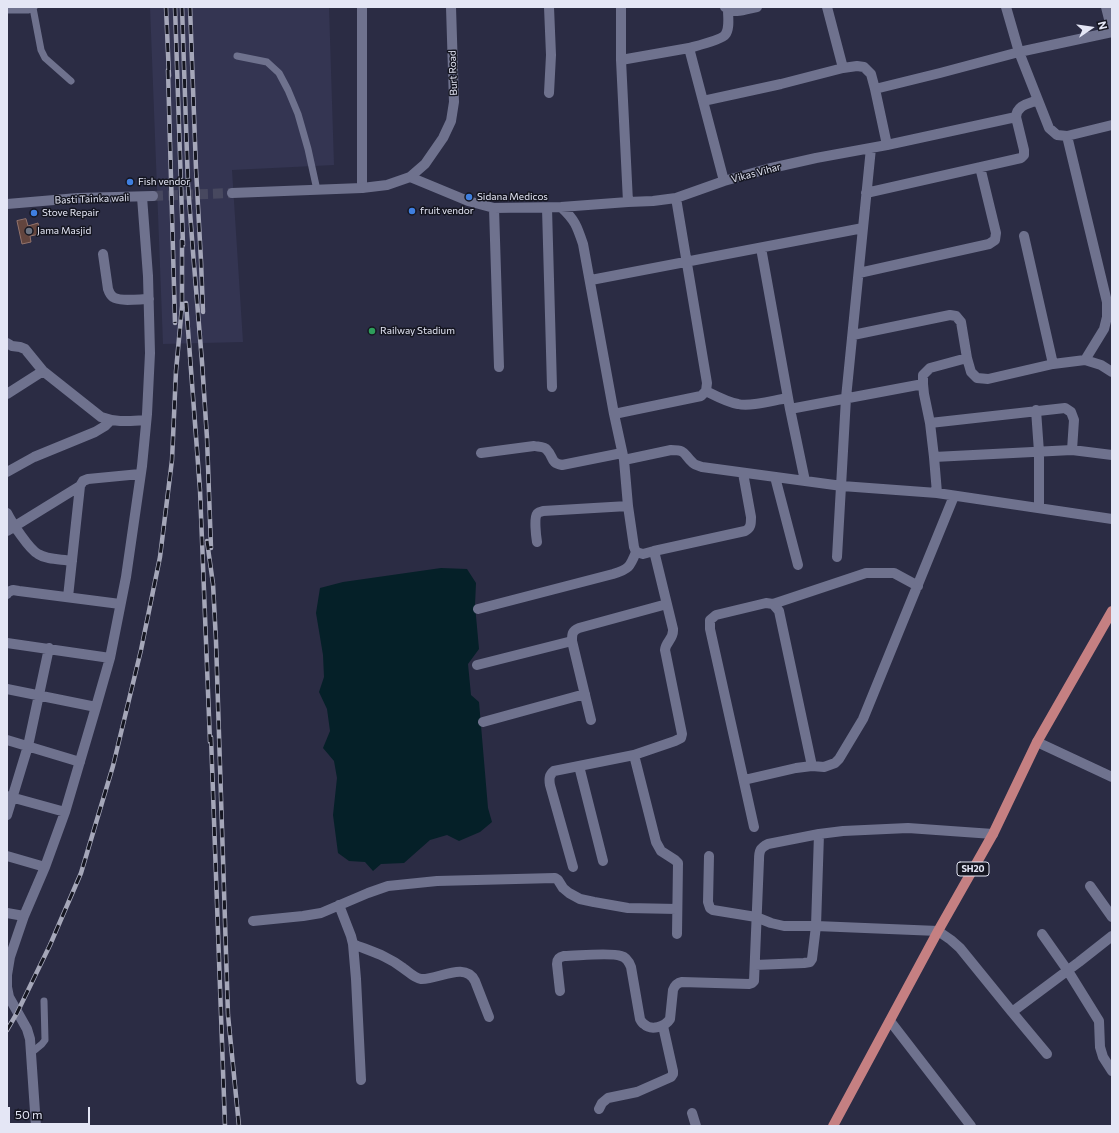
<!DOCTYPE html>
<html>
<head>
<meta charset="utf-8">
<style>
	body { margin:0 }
	#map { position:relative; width:1119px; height:1133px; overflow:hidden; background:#2b2c44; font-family:Commissioner,sans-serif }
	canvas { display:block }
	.frame { position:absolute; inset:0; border:8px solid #e4e6f5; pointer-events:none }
	.north { position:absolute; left:1071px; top:8px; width:40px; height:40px; -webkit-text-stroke:3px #151621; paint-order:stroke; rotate:77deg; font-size:11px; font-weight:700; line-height:16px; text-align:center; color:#e4e6f5 }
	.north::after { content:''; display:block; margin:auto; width:14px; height:18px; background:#e4e6f5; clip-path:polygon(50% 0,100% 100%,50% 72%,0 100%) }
	.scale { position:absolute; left:8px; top:1107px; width:82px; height:18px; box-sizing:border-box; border:2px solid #e4e6f5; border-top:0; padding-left:5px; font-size:12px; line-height:14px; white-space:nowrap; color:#e4e6f5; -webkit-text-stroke:3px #151621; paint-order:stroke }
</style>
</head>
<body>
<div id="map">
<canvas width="1119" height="1133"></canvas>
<div class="frame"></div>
<div class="north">N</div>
<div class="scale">50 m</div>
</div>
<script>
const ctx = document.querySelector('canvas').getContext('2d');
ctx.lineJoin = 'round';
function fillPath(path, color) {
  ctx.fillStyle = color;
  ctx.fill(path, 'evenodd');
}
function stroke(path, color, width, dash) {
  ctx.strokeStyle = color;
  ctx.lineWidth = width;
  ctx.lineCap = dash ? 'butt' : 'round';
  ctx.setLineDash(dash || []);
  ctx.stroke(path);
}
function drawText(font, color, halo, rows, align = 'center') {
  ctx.font = font + ' Commissioner,sans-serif';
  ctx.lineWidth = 3;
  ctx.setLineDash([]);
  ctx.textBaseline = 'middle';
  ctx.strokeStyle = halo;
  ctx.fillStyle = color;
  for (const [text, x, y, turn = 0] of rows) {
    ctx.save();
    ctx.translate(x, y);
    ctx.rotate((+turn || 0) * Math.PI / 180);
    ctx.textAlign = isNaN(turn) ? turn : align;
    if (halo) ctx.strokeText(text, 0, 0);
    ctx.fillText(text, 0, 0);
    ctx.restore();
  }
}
const built = new Path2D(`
	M150,7H329L334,165L232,170L243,342L163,344Z`);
const water = new Path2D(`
	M441,568L467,569L476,583L475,605L479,649L468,664L471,695L479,702L488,808L492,822L480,832L459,841L447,835L430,840L404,863L381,864L373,871L365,862L349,861L338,853L333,815L337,778L334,761L323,748L330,731L327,709L319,692L324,677L323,655L316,613L320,588L343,582Z`);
const building = new Path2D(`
	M26,219L28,226L38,223L40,234L30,236L31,242L22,244L17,221Z`);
const tertiaryTunnel = new Path2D(`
	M153,196L232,193`);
const service = new Path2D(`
	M33,8L41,50L45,58L71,81
	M7,10H28L34,7
	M237,56L267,62L279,73L288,90L298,114L308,149L317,190
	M31,1053L42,1044L45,1040L44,1001`);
const minor = new Path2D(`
	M362,7V188
	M621,7V60L628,202
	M725,7C733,15 747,9 757,7
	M827,7L843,68
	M1006,7L1019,52L1049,128L1057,135L1067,136L1107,302V317L1104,329L1085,360
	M1106,7L1112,31
	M689,48C696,46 721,40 725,35C730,29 728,17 728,10
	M621,60L689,48L703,101
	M549,93L551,55L549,7
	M1067,136L1112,125
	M887,145L875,89L940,73L1019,52L1112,32
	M410,177L468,201L494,208L561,207L628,202L653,201L676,198L724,181L767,169L816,158L887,145L1016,117
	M724,181L703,101L781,84L843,68L857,66L864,67L871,74L875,89
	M866,193L1021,158L1024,155V150L1016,117C1017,105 1028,104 1038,100
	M561,207C575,220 577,226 583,244L614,414L624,460L628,506L634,547L636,552L643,554L654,551L673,629C674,639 666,641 665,650L682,734L681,738L675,741L634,755L656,842L661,851L675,860L678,863L677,934
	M494,208L499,367
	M547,208L552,387
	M1024,236L1053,364
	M761,248L790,409L923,384L924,394L930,423
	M103,254L108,289C109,292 110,295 113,297C120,302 139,299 149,299
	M859,273L989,244L995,240L996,233L980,167
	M591,280C681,262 772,246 863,228
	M853,335L950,315L956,316L961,322L967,358L971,372L977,378L988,379L1053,364L1085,360L1101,365L1112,372
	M7,343L12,346L20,347L25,349L43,371L101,417C117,423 129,421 146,420
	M923,384V375L930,368L967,358
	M706,391C716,396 727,402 738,404C751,407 774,400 788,398
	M7,394L43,371
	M790,409L805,481
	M1036,410L1039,452V508
	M614,414L701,396L706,391L707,383L676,198
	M1072,450L1112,455
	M481,453L534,446C538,447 544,446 547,450C554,457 550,463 562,465L622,453
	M934,457L1072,450L1074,420L1071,412L1065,408L930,423L934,457L937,493
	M624,460L671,450C687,450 683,454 693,463C695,465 699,466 702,467L842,486L937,493L1112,519
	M7,472L34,457L95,432L105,426L110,421
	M775,477L798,565
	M7,513C12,523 29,549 38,554C47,560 61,559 72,561
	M7,531L80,486
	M537,542C536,536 534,518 537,514C538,512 541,512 543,511L628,506
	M654,551L745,531C751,528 751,524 751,517L743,473
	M837,557L846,398L871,148
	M7,594L8,592L13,590L19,591L120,604
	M68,597L80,486L83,481L88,479L140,474
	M773,604L866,573H894L918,586
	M478,609L613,574C629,569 630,567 636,552
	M7,643L110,658
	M477,665L572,641
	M7,689L96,707
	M591,720L572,641C572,634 572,631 579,628L667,604
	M483,722L585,694
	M7,740L80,762
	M1037,742L1112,777
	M579,766L603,861
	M744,780L796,768L812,766L824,767L835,763L839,759L863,719L954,496
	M7,796L65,812
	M7,815L28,746L49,648
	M754,827L710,629V620L716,615L766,603L773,604L779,611L812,766
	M7,856L45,867
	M709,856L708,902L710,908L713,910L756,917L771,923L784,926H816L938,931L951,940L960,948L1012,1012L1079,962L1112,936
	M573,867L550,785C549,779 549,775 554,771L634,755
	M1090,886L1112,917
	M339,905L351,936L353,944L356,979L361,1080
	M7,913L24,916
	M253,921L303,916L321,913L368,893L388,886L437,881L555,878L558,880L563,888L569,893L580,899L594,902L628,908L677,909
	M1042,934L1068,971L1099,1021L1100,1047L1103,1057L1112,1071
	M353,944C370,951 388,956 403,968C409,972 414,978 421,979C438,980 465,961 475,981L489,1017
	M755,965L804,963L810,962L812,959L816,926L819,834
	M560,991L557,964C557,959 559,957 564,956C577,956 610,952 621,956C626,957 629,962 631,967L640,1019C641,1021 642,1023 644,1024C651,1031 665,1027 670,1019L673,990C675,985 677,983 682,982L749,984L752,983L754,981L759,860C759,851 760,848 768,844L819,834L843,831L908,828L993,834
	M1012,1012L1047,1054
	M890,1021L971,1126
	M599,1109L602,1103L608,1098L637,1092L671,1077L673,1074V1071L663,1026
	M692,1113L696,1126
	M36,1126L30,1039L27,1029L9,997L7,987V975L10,957L24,916L45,867L65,812L96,707L110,658L126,577L142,466L147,414L150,353L148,276L142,197`);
const tertiary = new Path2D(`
	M232,193L362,188L387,185L410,177L425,164L443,138L451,121L454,102L451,7
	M7,204L78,198L153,196`);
const primary = new Path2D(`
	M833,1126L938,931L993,834L1037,742L1112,611`);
const rail = new Path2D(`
	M166,7L169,76
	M175,7L183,245
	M182,7L188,185L193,252L202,362L207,438L211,548
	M190,7L196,169L201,261L203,312
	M168,70L175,323
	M186,303L200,490L210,742
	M207,541L213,584L216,641L228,1015L239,1126
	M211,737L225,1126
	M7,1030L17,1013L50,945L81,873L113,766L141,650L160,557L172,460L176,371L182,306V240`);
const markers = [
	[130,182,4,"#3f7fe0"],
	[469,197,4,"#3f7fe0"],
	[412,211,4,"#3f7fe0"],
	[34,213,4,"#3f7fe0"],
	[29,231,4,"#6b7280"],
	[372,331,4,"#2e9e5b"]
];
const shields = [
	[973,869,32]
];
const shieldNames = [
	["SH20",973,869]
];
const streetNames = [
	["Burt Road",453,73,-92],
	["Vikas Vihar",756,173,-15],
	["Basti Tainka wali",92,199,-2]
];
const poiNames = [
	["Fish vendor",138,182],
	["Sidana Medicos",477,197],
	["fruit vendor",420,211],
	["Stove Repair",42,213],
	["Jama Masjid",37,231],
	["Railway Stadium",380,331]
];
fillPath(built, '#343552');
fillPath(water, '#052028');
fillPath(building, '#63453e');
stroke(building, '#93736b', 1);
stroke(tertiaryTunnel, '#47485f', 10, [10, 5]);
stroke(service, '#6f728e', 7);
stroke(minor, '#6f728e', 10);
stroke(tertiary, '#6f728e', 10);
stroke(primary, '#c58082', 10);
stroke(rail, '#a5a7b9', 4.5);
stroke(rail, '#151621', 3, [9]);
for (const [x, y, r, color] of markers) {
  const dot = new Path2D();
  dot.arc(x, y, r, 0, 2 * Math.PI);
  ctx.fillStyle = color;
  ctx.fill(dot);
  stroke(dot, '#151621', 1.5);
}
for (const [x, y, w] of shields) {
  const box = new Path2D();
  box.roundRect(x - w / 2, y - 7, w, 14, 3);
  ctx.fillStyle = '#151621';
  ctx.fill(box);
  stroke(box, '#e4e6f5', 1);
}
drawText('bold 9px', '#e4e6f5', null, shieldNames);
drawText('10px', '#e4e6f5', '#151621', streetNames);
drawText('10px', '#e4e6f5', '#151621', poiNames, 'left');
</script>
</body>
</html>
